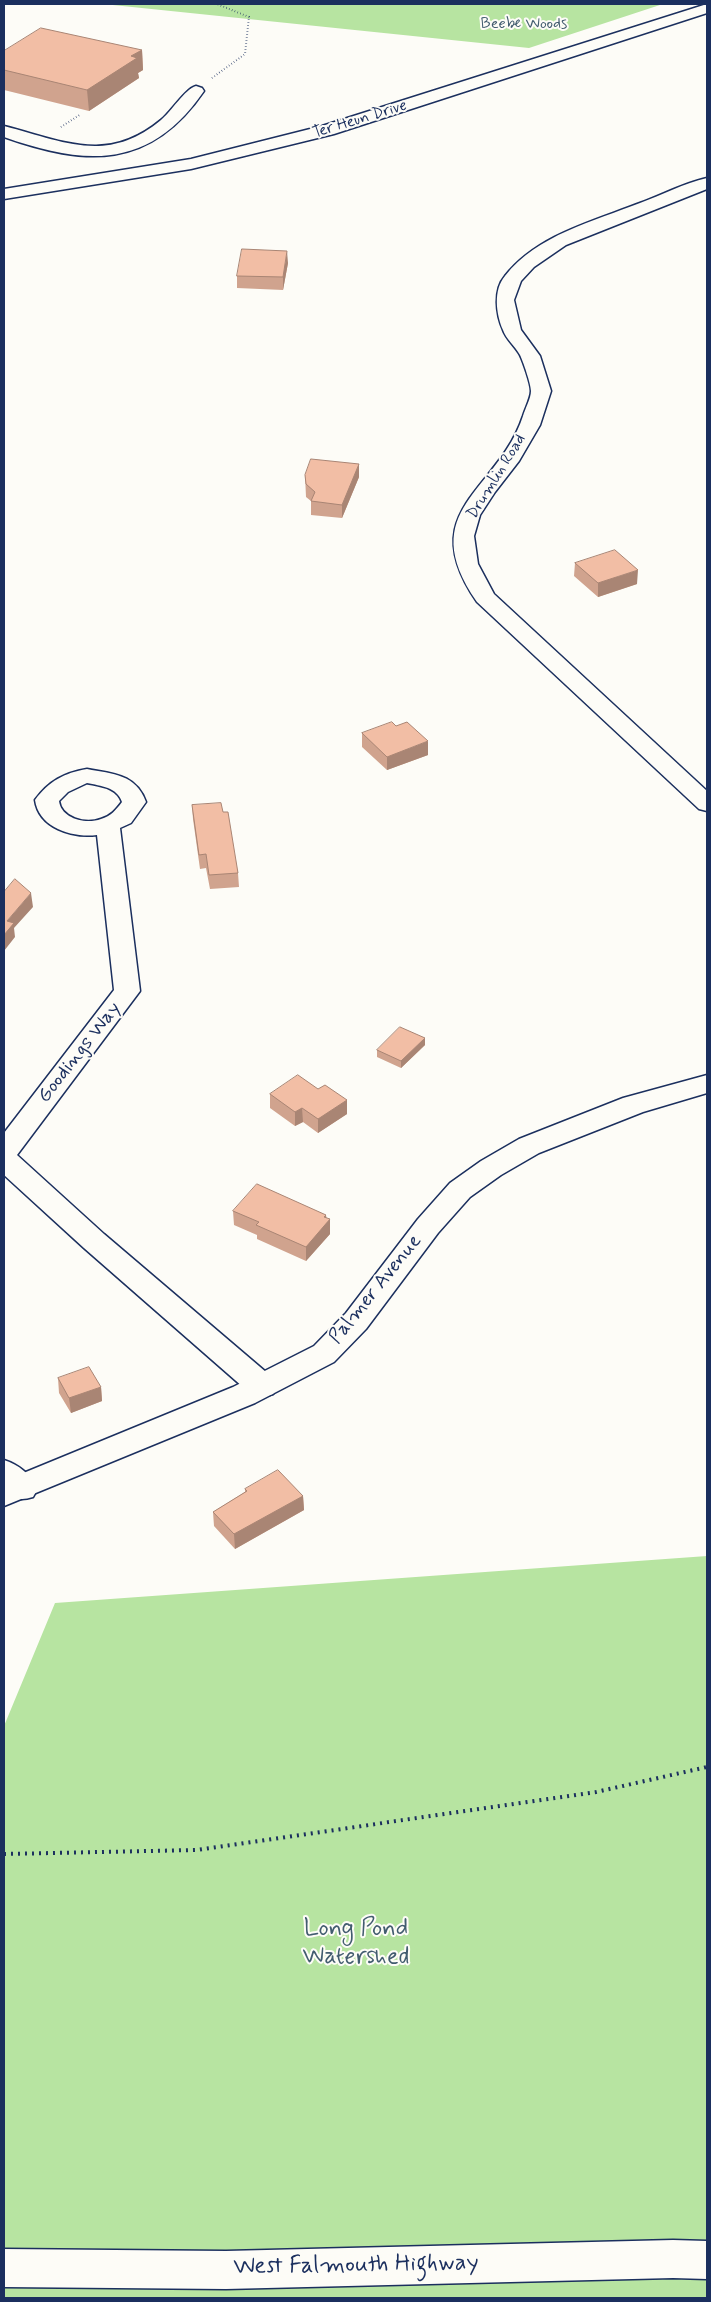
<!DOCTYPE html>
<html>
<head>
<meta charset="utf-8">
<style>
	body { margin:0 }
	#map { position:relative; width:711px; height:2302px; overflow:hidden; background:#fdfcf7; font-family:Mynerve,sans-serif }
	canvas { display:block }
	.frame { position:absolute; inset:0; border:5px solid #1b2f5e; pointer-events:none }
</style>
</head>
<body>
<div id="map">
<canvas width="711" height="2302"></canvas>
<div class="frame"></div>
</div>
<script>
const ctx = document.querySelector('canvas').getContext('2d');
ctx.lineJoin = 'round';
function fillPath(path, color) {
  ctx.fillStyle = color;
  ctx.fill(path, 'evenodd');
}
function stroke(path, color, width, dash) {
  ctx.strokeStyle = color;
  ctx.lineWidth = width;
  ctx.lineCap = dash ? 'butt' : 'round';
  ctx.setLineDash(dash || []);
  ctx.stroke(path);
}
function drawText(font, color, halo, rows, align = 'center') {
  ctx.font = font + ' Mynerve,sans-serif';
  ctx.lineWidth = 4;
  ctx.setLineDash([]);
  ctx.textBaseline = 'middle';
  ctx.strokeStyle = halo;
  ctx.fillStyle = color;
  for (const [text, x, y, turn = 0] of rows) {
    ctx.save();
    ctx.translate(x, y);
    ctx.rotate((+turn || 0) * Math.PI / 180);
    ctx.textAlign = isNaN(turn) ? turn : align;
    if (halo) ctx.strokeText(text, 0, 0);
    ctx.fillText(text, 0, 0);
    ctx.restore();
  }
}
const green = new Path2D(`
	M103,4H663L529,48Z
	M707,1556V2298H4V1726L55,1603Z`);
const pathFar1 = new Path2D(`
	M212,78L245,54L249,17L217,4
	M61,127L81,114`);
const path = new Path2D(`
	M4,1854L197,1850L596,1792L707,1767`);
const minor = new Path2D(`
	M707,4V13L334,134L191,169L4,199V189L191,159L322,126Z
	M196,86L202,88L204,91C150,170 86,166 4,137V126C63,141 107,165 161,120C171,112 185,89 196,86Z
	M707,178V189L566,245L534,267L521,281L514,300L521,330L540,356L551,391L540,425L519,461L495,492L480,515L474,536L478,564L494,594L707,791V811L699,809L477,602C413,509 498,492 523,416C525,409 531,398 531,391C531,384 523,361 520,355C515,346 506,339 503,330C496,314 493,290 505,276C537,235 594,221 640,203C662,195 684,183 707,178Z
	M87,769C113,774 136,774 146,802L131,823L120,828L140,991L17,1155L104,1234L273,1378L277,1386L273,1394L262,1397L251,1394L84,1248L4,1175V1133L114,990L97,835C72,838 39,828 35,800C49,781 64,773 87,769ZM87,783C101,786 117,787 122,802C116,810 111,816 101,819C85,825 61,818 59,801L68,792Z
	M4,1460C19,1465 30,1474 38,1488L33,1497C20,1501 14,1499 4,1490Z`);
const major = new Path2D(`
	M707,1075V1093L643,1112L539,1153L501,1175L470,1197L438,1233L366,1329L334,1362L255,1403L4,1506V1481L233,1387L314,1346L346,1313L418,1219L450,1183L481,1161L519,1139L623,1098Z`);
const highway = new Path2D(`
	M673,2240L707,2241V2279L673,2278L226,2289L4,2287V2249L226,2251Z`);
const wall = new Path2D(`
	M142,50L143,70L138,73L139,78L89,111L4,90V51Z
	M288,263L283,290L237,288V276Z
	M359,464V477L342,518L311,515V501L306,497L305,475Z
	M575,563L637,584L598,597L574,576Z
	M362,733L428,755L387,770L362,747Z
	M192,805L223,812L238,873L239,887L210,889L206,868L200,869L193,819Z
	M425,1038V1045L401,1068L377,1057V1050Z
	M318,1089L347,1100V1114L318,1133L303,1122L295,1126L270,1108V1094Z
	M233,1211L326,1215L330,1234L306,1261L257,1239V1235L234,1225Z
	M58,1378L101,1387L102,1401L71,1413L59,1393Z
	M245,1489L303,1496L304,1510L235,1549L214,1526L213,1512L245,1492Z`);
const shadedWall = new Path2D(`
	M142,50L143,70L138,73L139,78L89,111L87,90L131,56Z
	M287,251L288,263L283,290V277Z
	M359,464V477L342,518V505Z
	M638,570L637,584L598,597V583Z
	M428,741V755L387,770V757Z
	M31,893L33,907L14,928L15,937L4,951V935L7,921Z
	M425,1038V1045L401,1068V1061Z
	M347,1100V1114L318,1133V1119Z
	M302,1108L303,1122L295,1126V1112Z
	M326,1215V1223L330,1219V1234L306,1261V1247Z
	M101,1387L102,1401L71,1413L69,1398Z
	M303,1496L304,1510L235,1549L234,1534Z`);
const building = new Path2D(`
	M41,28L142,50L131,56L137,58L87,90L4,70V51Z
	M242,249L287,251L283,277L237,276Z
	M311,459L359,464L342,505L311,501L315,492L306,484L305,475Z
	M615,550L638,570L598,583L575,563Z
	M392,722L396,726L407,722L428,741L387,757L362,733Z
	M221,803L223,812H228L238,873L209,875L206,854L199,855L192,805Z
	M15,879L31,893L7,921L14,923L4,935V892Z
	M400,1027L425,1038L401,1061L377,1050Z
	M298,1075L318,1089L325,1085L347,1100L318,1119L302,1108L295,1112L270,1094Z
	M257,1184L326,1215L324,1217L330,1219L306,1247L256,1225L259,1222L233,1211Z
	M89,1367L101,1387L69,1398L58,1378Z
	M278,1470L303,1496L234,1534L213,1512L247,1491L245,1489Z`);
const farParknames = [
	["Beebe Woods",524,25]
];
const farStreetnames = [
	["Ter Heun Drive",360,120,-17],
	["Drumlin Road",497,477,-58]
];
const streetNames = [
	["Goodings Way",80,1053,-52],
	["Palmer Avenue",376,1290,-51]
];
const nearParknames = [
	["Long Pond",356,1930],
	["Watershed",356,1958]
];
const nearStreetnames = [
	["West Falmouth Highway",356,2266,-1]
];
fillPath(green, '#b7e4a1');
stroke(minor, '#1b2f5e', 3);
stroke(major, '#1b2f5e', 3);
stroke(highway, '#1b2f5e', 3);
stroke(pathFar1, '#1b2f5e', 2, [0.5, 2.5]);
stroke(path, '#1b2f5e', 4, [2, 5]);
fillPath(minor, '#fdfcf7');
fillPath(major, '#fdfcf7');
fillPath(highway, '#fdfcf7');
fillPath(wall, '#d0a38e');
fillPath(shadedWall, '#a98574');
fillPath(building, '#f2bea5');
stroke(building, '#a98574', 1);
drawText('16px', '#425c6f', '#fdfcf7', farParknames);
drawText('16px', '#1b2f5e', '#fdfcf7', farStreetnames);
drawText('20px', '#1b2f5e', '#fdfcf7', streetNames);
drawText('24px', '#425c6f', '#fdfcf7', nearParknames);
drawText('24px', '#1b2f5e', '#fdfcf7', nearStreetnames);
</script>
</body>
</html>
